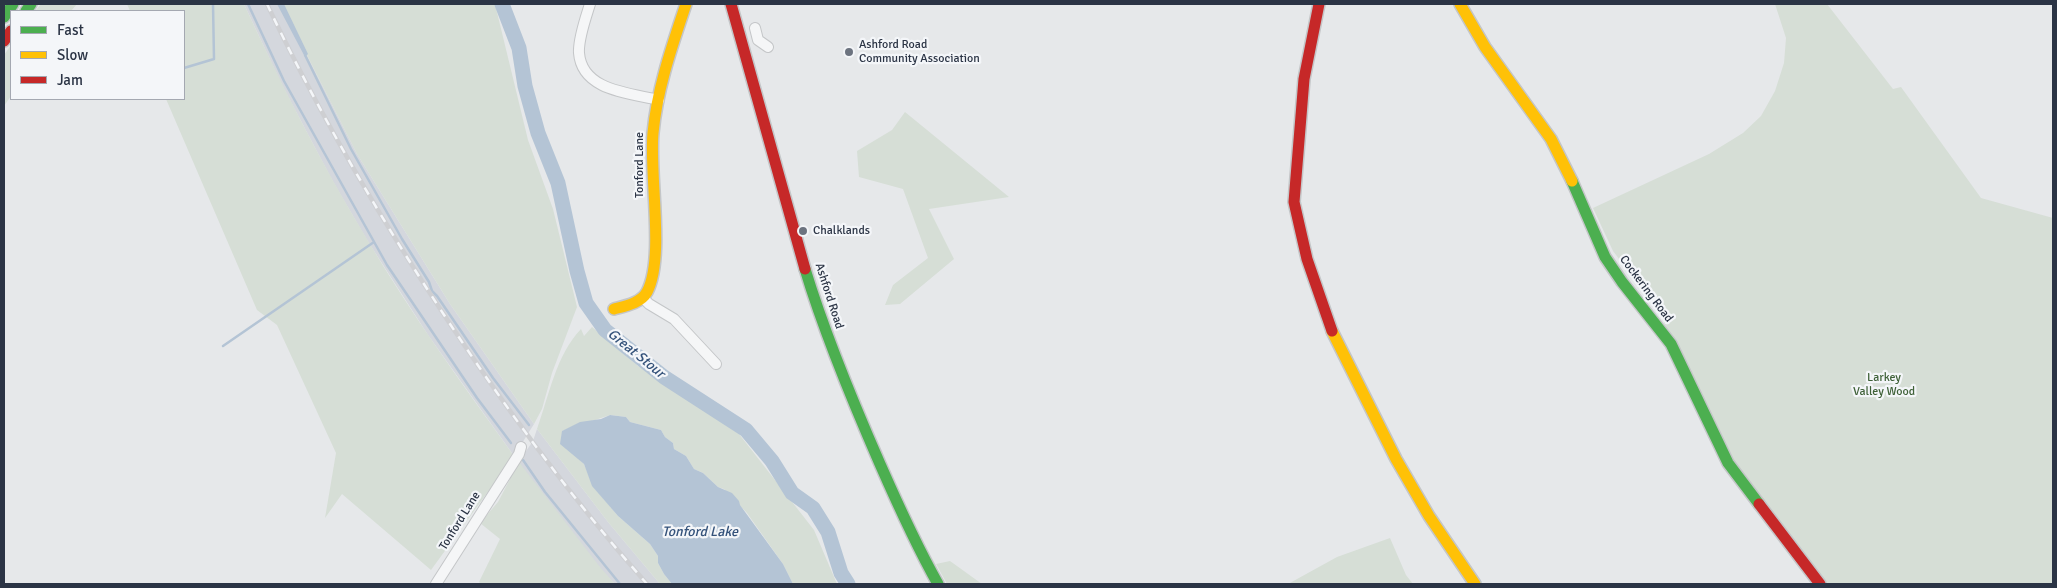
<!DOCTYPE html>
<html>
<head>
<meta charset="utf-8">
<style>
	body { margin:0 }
	#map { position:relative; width:2057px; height:588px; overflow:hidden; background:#e6e8ea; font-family:Signika,sans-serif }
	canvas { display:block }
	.frame { position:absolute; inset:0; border:5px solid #2b3445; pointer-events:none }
	.legend { position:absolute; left:10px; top:10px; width:175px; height:90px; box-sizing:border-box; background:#f4f6f9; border:1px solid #a4a8b1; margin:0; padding:6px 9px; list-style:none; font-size:15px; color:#2b3445 }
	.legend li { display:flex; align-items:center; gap:10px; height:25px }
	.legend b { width:25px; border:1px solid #a4a8b1 }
</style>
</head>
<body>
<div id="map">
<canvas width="2057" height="588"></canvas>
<div class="frame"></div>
<ul class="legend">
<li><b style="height:6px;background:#4caf50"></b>Fast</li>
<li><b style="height:6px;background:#ffc107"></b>Slow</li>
<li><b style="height:6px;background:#c62828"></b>Jam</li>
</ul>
</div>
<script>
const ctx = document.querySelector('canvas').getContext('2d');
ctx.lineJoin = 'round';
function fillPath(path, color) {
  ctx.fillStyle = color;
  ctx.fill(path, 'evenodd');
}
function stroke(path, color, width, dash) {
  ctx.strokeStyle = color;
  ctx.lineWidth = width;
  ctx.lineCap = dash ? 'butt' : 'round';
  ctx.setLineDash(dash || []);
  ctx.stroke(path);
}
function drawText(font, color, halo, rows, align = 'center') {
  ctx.font = font + ' Signika,sans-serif';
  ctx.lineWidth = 4.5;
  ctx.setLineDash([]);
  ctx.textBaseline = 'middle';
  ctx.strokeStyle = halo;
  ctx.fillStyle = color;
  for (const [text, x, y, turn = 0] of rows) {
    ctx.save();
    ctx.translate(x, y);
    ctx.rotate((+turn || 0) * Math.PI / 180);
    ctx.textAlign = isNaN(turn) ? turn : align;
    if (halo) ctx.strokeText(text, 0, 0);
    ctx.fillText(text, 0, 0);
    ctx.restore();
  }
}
const built = new Path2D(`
	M244,4H281L357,154L450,304L534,424L514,456L428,335L367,240L332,180L281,83Z
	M537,429L608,522L660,584H615L528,500L508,477L533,441Z`);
const green = new Path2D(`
	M41,4H77L71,11H35Z
	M127,4H244C281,84 321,163 367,239C411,314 463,385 514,456L431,570L342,494L325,518L336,453L277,325L257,310L166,99H184V11H130Z
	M281,4H495L528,140L553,209L577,307L552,373L542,409L534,424L450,304L357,154Z
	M1775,4H1827L1893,89L1901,87L1981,198L2053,218V584H1823L1730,462L1658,310L1613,251L1593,208L1709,154L1743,133L1761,116L1775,91L1784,63L1786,38Z
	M11,45V96L4,106V55Z
	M905,112L1009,197L929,209L954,259L900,304L885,305L893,285L928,258L903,189L859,177L857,151L892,130Z
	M592,327L638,366L658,376L739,434L814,530L837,584H793L783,564L747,513L724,489L718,487L703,473L694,469L686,456L674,449L673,443L665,437L661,430L630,422L626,417L610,415L562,431L574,454L584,464L593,486L618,516L650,544L658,556V563L664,574L672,584H660L608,522L537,429C549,396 556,355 581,329L584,336Z
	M519,462L600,567L615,584H481L479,582L500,539L480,523L498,502Z
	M1390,538L1406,575L1413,584H1288L1337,557Z
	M950,561L982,584H947L936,564Z`);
const water = new Path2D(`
	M277,4H284L308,54L305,57Z
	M610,415L626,417L630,422L661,430L665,437L673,443L674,449L686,456L694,469L703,473L718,487L732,493L739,501L740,505L783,564L793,584H672L664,574L658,563V556L650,544L618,516L592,486L584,464L560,444L562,431L580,422L601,419Z`);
const stream = new Path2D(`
	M248,4L284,81L387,265L477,398L511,443
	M305,55L351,149L402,239L429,282L432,291L437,296L493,378L529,425
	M184,68L214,59L213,4
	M223,346L374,242
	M523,460L545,492L620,584`);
const river = new Path2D(`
	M502,4L519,48L525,86L538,133L558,183L577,271L586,303L605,330L664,377L746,430L772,461L792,493L813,508L828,532L841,573L848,584`);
const street = new Path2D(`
	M590,4C586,17 578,39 579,53C582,91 630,93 659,100
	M755,28L758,40L768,47
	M643,298L649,304L674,319L716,364
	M436,584L519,454L521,447`);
const fast = new Path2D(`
	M26,11L31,4
	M4,17L13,4
	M1572,181L1605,257L1622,282L1671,344L1728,463L1759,504
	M805,269C825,335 852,400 880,464C898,505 916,545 938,584`);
const slow = new Path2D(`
	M1460,4L1485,47L1551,139L1572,181
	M614,309C625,306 641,303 647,292C665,258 649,174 653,133C657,89 672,46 686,4
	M1332,331L1396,459L1429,516L1475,584`);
const jam = new Path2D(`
	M731,4L805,269
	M1319,4L1304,79L1294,202L1307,259L1332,331
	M4,41L11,31
	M1759,504L1820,584`);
const rail = new Path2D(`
	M267,4C312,99 365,192 422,281C490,387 564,490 647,584`);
const markers = [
	[849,52,5,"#6c737f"],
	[803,231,5,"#6c737f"]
];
const poiNames = [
	["Ashford Road",859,45],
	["Community Association",859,59],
	["Chalklands",813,231]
];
const streetNames = [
	["Tonford Lane",640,165,-90],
	["Cockering Road",1646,289,53],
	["Ashford Road",829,296,72],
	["Tonford Lane",460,521,-58]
];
const parkNames = [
	["Larkey",1884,378],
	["Valley Wood",1884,392]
];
const waterNames = [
	["Great Stour",636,354,39],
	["Tonford Lake",700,532]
];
fillPath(built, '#d4d7dd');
fillPath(green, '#d6ded6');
fillPath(water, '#b4c4d5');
stroke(stream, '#b4c4d5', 2.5);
stroke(river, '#b4c4d5', 15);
stroke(street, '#c4c6c8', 12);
stroke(fast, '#c4c6c8', 14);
stroke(slow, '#c4c6c8', 14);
stroke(jam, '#c4c6c8', 14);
stroke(street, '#f5f6f7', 10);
stroke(fast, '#4caf50', 11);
stroke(slow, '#ffc107', 11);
stroke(jam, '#c62828', 11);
stroke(rail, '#cecfd2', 4.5);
stroke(rail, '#f4f6f9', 2.5, [8]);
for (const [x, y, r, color] of markers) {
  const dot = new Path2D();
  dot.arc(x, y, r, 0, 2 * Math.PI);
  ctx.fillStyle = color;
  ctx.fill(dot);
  stroke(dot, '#f4f6f9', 2);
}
drawText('12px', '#2b3445', '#f4f6f9', poiNames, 'left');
drawText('12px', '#2b3445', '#f4f6f9', streetNames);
drawText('12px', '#3f6138', '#f4f6f9', parkNames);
drawText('italic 14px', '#34527a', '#f4f6f9', waterNames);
</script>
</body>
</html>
